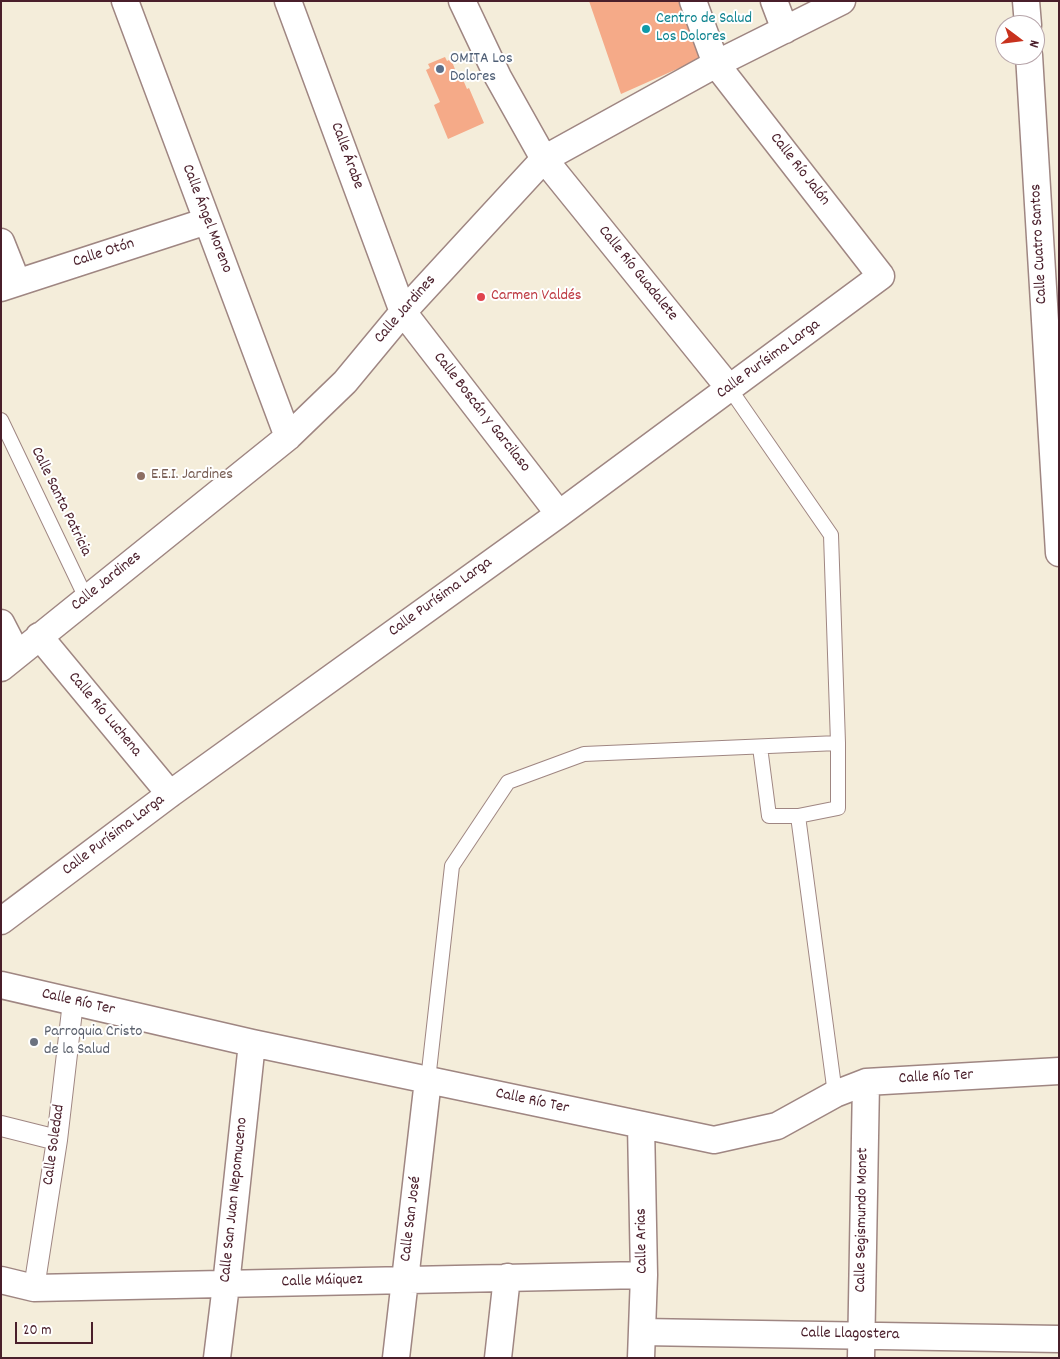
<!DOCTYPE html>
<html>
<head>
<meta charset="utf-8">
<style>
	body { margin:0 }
	#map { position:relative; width:1060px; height:1359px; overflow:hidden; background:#f4edda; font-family:Dekko,sans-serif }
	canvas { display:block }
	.frame { position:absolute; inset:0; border:2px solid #4a1f2b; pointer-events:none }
	.north { position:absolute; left:995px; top:15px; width:50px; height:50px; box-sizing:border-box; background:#fff; border:1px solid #b7a5aa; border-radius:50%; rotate:105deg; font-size:14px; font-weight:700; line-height:20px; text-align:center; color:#4a1f2b }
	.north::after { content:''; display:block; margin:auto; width:18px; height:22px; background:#c8321e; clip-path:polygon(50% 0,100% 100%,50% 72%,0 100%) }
	.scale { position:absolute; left:15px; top:1322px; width:78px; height:22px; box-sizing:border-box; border:2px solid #4a1f2b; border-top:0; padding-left:6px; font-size:15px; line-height:18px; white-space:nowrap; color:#4a1f2b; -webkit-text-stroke:4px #fff; paint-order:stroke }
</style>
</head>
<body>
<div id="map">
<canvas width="1060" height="1359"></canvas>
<div class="frame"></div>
<div class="north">N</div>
<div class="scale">20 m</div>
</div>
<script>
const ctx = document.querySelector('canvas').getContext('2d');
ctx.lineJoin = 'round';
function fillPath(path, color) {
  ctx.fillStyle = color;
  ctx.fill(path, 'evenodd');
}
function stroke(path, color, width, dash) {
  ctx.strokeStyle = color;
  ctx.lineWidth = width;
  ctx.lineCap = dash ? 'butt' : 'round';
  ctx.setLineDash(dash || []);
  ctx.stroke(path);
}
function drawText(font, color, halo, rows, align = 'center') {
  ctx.font = font + ' Dekko,sans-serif';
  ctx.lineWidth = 4;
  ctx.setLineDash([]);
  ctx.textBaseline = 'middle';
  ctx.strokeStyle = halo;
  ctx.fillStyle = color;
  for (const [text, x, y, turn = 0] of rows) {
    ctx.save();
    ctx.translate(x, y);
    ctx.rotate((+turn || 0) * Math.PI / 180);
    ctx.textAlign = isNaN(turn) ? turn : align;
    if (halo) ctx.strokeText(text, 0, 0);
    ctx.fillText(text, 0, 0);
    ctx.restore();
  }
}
const building = new Path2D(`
	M589,1H684L704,57L621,94Z
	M445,57L447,61L451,59L458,77L461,75L467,89L469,88L484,123L448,139L434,105L440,102L426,70L430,68L428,64Z`);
const service = new Path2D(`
	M1,420L86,598
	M760,747L769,816H798
	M428,1080L452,866L508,782L584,754L838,743L831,535L730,389
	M835,1094L798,816L838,808V743`);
const pedestrian = new Path2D(`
	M1,1126L57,1140
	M34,1288L57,1140L73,1002`);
const minor = new Path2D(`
	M125,1L288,437
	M288,1L403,312L559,514
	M462,1L498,77L544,159L730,389
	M774,1L785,30
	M1026,1L1028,25
	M1029,55L1059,553
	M1,242L17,282
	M1,288L207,221
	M1,623L17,654
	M39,636L170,794
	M1,668L288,437L345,382L403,312L544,159L716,64L842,1
	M1,921L170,794L559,514L881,276L716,64L693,1
	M1,985L252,1043L714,1140L777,1126L835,1094L866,1082L1059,1071
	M1,1280L34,1288L644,1275
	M642,1332L1059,1339
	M217,1358L226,1285L252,1043
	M396,1358L428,1080
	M498,1358L507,1277
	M641,1358L644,1275L641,1125
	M861,1358L866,1082`);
const markers = [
	[646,29,5,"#0f9aa8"],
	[440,69,5,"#5c6f8a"],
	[481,297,5,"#e0444e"],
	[141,476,5,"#8d6e63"],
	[34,1042,5,"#6b7280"]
];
const cultureNames = [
	["Centro de Salud",656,20],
	["Los Dolores",656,38]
];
const serviceNames = [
	["OMITA Los",450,60],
	["Dolores",450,78]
];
const streetNames = [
	["Calle Árabe",346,156,70],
	["Calle Río Jalón",799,170,52],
	["Calle Ángel Moreno",206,219,69],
	["Calle Cuatro Santos",1040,244,-93],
	["Calle Otón",104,254,-18],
	["Calle Río Guadalete",637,274,51],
	["Calle Jardines",406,310,-49],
	["Calle Purísima Larga",769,360,-36],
	["Calle Boscán y Garcilaso",481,413,52],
	["Calle Santa Patricia",60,502,64],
	["Calle Jardines",107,582,-39],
	["Calle Purísima Larga",441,598,-36],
	["Calle Río Luchena",104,715,50],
	["Calle Purísima Larga",114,836,-37],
	["Calle Río Ter",78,1003,13],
	["Calle Río Ter",936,1078,-3],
	["Calle Río Ter",532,1102,12],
	["Calle Soledad",55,1145,-82],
	["Calle San Juan Nepomuceno",235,1200,-84],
	["Calle San José",412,1219,-83],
	["Calle Segismundo Monet",863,1220,-89],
	["Calle Arias",643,1241,-91],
	["Calle Máiquez",322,1282,-2],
	["Calle Llagostera",850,1335,1]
];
const healthNames = [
	["Carmen Valdés",491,297]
];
const educationNames = [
	["E.E.I. Jardines",151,476]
];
const worshipNames = [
	["Parroquia Cristo",44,1033],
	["de la Salud",44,1051]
];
fillPath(building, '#f5aa88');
stroke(service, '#9f8682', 16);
stroke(pedestrian, '#9f8682', 22);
stroke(minor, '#9f8682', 29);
stroke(service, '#fff', 14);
stroke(pedestrian, '#fff', 20);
stroke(minor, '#fff', 26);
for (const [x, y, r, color] of markers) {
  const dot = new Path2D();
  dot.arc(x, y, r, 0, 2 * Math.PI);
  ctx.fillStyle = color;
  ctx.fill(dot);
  stroke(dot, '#fff', 2);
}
drawText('16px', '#0d838f', '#fff', cultureNames, 'left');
drawText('16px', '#4e5e75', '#fff', serviceNames, 'left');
drawText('16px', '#4a1f2b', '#fff', streetNames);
drawText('16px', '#be3a42', '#fff', healthNames, 'left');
drawText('16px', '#785e54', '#fff', educationNames, 'left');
drawText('16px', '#5b616d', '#fff', worshipNames, 'left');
</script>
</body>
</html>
